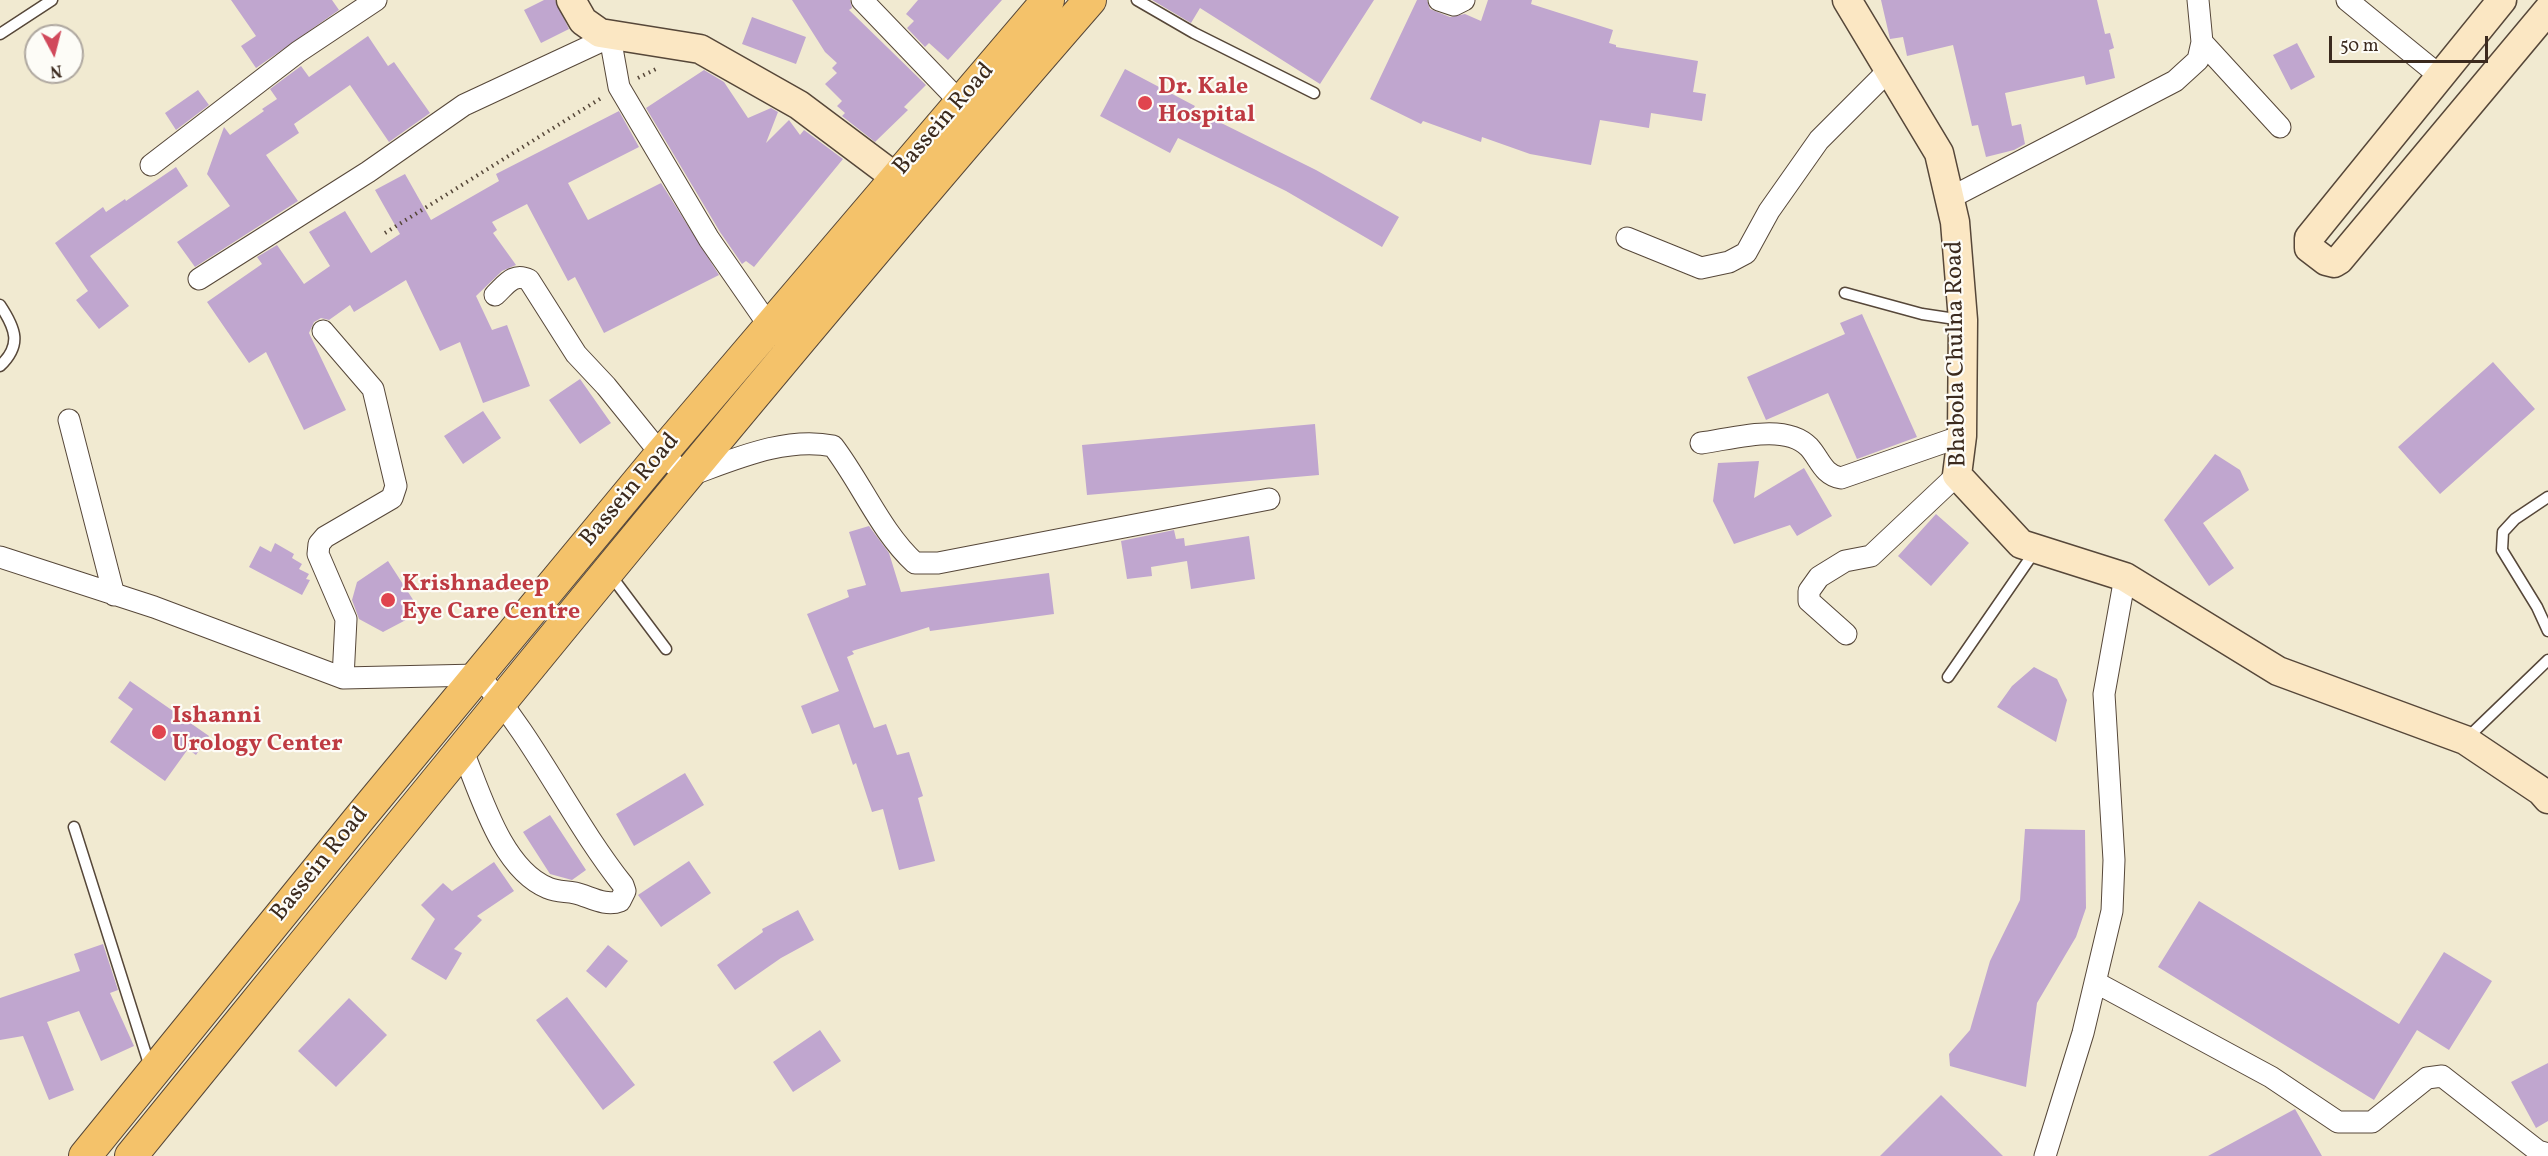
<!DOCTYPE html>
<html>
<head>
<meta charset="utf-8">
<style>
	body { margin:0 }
	#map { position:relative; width:2548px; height:1156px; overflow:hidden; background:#f1ead1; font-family:Vollkorn,serif }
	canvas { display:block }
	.north { position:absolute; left:24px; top:24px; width:60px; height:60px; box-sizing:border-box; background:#fdfcf7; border:2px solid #afa8a0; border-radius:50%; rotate:173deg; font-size:16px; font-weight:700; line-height:24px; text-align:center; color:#3b2a1e }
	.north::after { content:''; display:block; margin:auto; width:21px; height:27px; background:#d1495b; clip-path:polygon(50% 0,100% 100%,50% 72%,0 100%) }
	.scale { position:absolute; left:2329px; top:36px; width:159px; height:27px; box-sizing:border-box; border:3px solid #3b2a1e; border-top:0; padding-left:8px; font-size:18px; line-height:21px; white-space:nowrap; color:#3b2a1e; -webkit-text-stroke:4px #fdfcf7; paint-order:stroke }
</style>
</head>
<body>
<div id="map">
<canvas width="2548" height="1156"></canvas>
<div class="north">N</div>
<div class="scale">50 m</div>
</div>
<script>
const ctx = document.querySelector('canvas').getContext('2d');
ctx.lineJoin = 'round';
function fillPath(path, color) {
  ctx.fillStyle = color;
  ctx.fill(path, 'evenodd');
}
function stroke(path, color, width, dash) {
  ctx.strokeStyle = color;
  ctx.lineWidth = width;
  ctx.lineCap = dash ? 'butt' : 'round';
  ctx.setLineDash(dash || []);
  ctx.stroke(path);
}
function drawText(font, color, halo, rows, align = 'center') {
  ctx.font = font + ' Vollkorn,serif';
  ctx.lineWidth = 4.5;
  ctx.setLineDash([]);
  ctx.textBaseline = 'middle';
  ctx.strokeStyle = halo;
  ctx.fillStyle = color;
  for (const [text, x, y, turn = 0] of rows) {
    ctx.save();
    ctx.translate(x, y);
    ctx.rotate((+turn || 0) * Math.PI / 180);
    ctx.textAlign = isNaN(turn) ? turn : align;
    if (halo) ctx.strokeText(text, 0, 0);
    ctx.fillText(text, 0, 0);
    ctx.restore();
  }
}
const building = new Path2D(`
	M231,0H332L339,10L256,68L241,46L256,36Z
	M544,0H555L569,29L541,43L524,10Z
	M792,0H850L852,8L849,10L926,85L904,107L908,110L875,142L842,116L845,113L837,106L842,101L825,84L837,73L832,68L837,63L825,52Z
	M918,0H1002L948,60L929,43L925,47L907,28L914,21L906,14Z
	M1152,0H1374L1320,84L1200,8L1191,23Z
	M1417,0H1427L1430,9L1450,17L1465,14L1481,21L1488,0H1532L1531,4L1613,30L1609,43L1616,45V47L1698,61L1693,92L1706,94L1702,121L1651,113L1649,128L1600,120L1591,165L1530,154L1482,137L1481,142L1423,121L1421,124L1370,99Z
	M1881,0H2097L2105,34L2110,33L2114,48L2109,50L2115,78L2086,85L2084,76L2005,93L2012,126L2021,124L2025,144L2014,150L1986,157L1978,125L1972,126L1953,45L1907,56L1903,37L1890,39Z
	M752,17L806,37L796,64L742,44Z
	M368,36L388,66L394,62L430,113L389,142L350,85L294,124L299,133L266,155L298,201L195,267L177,242L230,206L207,174L224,127L230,135L264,111L262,109L277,99L270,89L301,66L309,77Z
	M2297,43L2315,77L2291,90L2273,55Z
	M1125,69L1195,106L1193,109L1316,170L1399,217L1382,247L1286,191L1178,138L1170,153L1100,116Z
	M704,70L724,82L748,118L771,108L778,112L766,143L789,120L800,135L804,130L843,159L754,267L746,261L742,264L720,232L646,108Z
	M198,90L209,105L176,130L165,113Z
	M619,111L639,147L568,183L588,220L661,183L719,275L604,333L575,277L568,281L527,204L492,222L497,230L493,233L516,265L502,271L476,296L492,330L507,325L530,386L483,403L460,342L440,351L406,280L354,312L350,305L329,320L321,318L314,322L309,333L346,410L304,430L266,352L249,363L207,302L262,264L257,257L277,245L304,284L330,266L309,232L345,211L371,253L400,234L375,190L405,174L431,220L499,181L496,174Z
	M176,167L188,186L90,256L129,306L99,329L76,300L88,291L55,243L103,207L106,212L125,199L126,201Z
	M1862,314L1917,437L1857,459L1828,393L1766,420L1747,377L1845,334L1840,323Z
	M2493,362L2535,409L2440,494L2398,447Z
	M580,379L611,423L580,444L549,400Z
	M483,411L501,438L463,464L444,436Z
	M1315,424L1319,475L1087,495L1082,445Z
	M2215,454L2240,470L2249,490L2203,523L2234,568L2209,586L2164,520Z
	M1759,461L1754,498L1804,468L1832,516L1797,536L1790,525L1734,544L1713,501L1718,463Z
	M1936,514L1969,543L1931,586L1898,556Z
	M869,526L889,553L901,592L1049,573L1054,614L930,631L929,627L852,651L854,654L847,657L874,728L886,724L897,755L909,752L923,796L918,798L935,861L899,870L883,809L872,812L856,763L853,765L839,724L812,734L801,706L839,691L807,614L849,597L847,590L866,585L849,532Z
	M1174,530L1176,539L1184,538L1185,546L1249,536L1255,579L1191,589L1187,561L1151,567L1152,576L1127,579L1121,541Z
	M275,543L294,554L292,558L302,564L299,569L309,574L306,579L310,580L302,595L249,567L260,546L271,552Z
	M388,561L421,612L383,632L359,619L352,600L357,582Z
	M2034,667L2057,679L2067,700L2056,742L1997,707L2012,686Z
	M130,681L209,736L196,755L188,749L165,781L110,742L133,709L118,698Z
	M685,773L704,805L634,846L616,814Z
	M550,815L586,870L572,880L550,874L523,832Z
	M2025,829L2085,830L2086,908L2076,937L2037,1003L2026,1087L1950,1066L1949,1054L1970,1030L1990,961L2020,900Z
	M689,861L711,893L661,927L638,895Z
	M494,862L514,891L477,916L482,920L454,949L462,953L446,980L411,959L435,919L421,905L443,883L452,891Z
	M2199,901L2399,1024L2444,952L2492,981L2449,1050L2417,1030L2374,1100L2158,967Z
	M798,910L814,940L781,958L735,990L717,965L763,932L762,929Z
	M103,944L118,990L110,993L134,1046L101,1061L79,1011L47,1022L74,1090L49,1100L23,1036L0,1040V998L80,971L74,954Z
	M608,945L628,961L606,988L586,971Z
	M567,997L635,1085L603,1110L536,1020Z
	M349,998L387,1035L336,1087L298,1051Z
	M820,1030L841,1061L793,1092L773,1062Z
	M2548,1063V1121L2536,1128L2511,1082Z
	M1941,1095L2003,1156H1880Z
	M2295,1109L2322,1156H2208Z`);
const path = new Path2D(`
	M638,78L658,68
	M385,233L603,97`);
const lane = new Path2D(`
	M1137,0L1194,33L1314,93
	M0,34L52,0
	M1845,293L1922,314L1962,320
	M0,305C16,329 22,345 0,366
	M2548,497L2515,519L2503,532L2502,550L2537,607L2548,631
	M609,573L666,649
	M1948,677L2035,551
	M2465,740L2548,660
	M74,827L150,1067`);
const street = new Path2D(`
	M862,0L961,103
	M1439,0L1454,5L1464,0
	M2347,0L2440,76
	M2202,42L2280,127
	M151,165L298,52L376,0
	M1950,198L2175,81L2198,60L2202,42L2198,0
	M1627,238L1701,268L1729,262L1746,253L1769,211L1819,140L1889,70
	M199,279L368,172L464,105L610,37L619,87L709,239L770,327
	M495,295C506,285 513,272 529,280L576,354L606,386L661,454L688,476C733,460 785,436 833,446C862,484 881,532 915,563H938L1269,499
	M323,331L373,389L396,486L392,498L325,537L319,544L318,554L346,619L343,678
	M69,420L114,595
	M1701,443C1732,439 1785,422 1809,447C1820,459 1823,475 1841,478L1962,436
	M0,557L154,607L343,678L478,675C535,738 570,818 623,885L625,891L620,901C605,907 589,896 575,893C566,891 557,892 548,888C501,869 480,792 462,749
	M1846,634L1809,601V591L1819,577L1845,561L1871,556L1957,475
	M2095,982L2271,1077L2338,1122H2372L2427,1078L2442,1076L2538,1151L2548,1154
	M2045,1156L2083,1033L2112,911L2114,860L2104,694L2125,577`);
const secondary = new Path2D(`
	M571,0L583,21L600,33L700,49L799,105L915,192
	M1847,0L1939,153L1955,222L1963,320L1962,436L1957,475L2021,544L2125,577L2278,671L2465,740L2541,791L2548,799
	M2502,0L2309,238V248L2326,261L2334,263L2339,260L2548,10`);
const primary = new Path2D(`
	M85,1156L358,820L661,454L1048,0
	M131,1156C447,768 761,378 1090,0`);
const markers = [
	[1145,103,8,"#e0444e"],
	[388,600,8,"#e0444e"],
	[159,732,8,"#e0444e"]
];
const healthNames = [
	["Dr. Kale",1158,89],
	["Hospital",1158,117],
	["Krishnadeep",402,586],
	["Eye Care Centre",402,614],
	["Ishanni",172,718],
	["Urology Center",172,746]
];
const streetNames = [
	["Bassein Road",945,120,-49],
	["Bhabola Chulna Road",1958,354,-91],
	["Bassein Road",631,491,-50],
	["Bassein Road",321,865,-51]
];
fillPath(building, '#c0a6cf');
stroke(lane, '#564739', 13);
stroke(street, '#564739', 23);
stroke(secondary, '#564739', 31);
stroke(primary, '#564739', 34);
stroke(path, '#564739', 4, [1.5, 4.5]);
stroke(lane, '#fff', 10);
stroke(street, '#fff', 21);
stroke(secondary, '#fbe7c3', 28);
stroke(primary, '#f4c26a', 32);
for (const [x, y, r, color] of markers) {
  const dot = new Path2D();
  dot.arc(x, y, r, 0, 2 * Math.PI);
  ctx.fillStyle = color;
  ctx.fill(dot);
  stroke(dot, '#fdfcf7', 2);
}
drawText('bold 24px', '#be3a42', '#fdfcf7', healthNames, 'left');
drawText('24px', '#3b2a1e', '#fdfcf7', streetNames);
</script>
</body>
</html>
